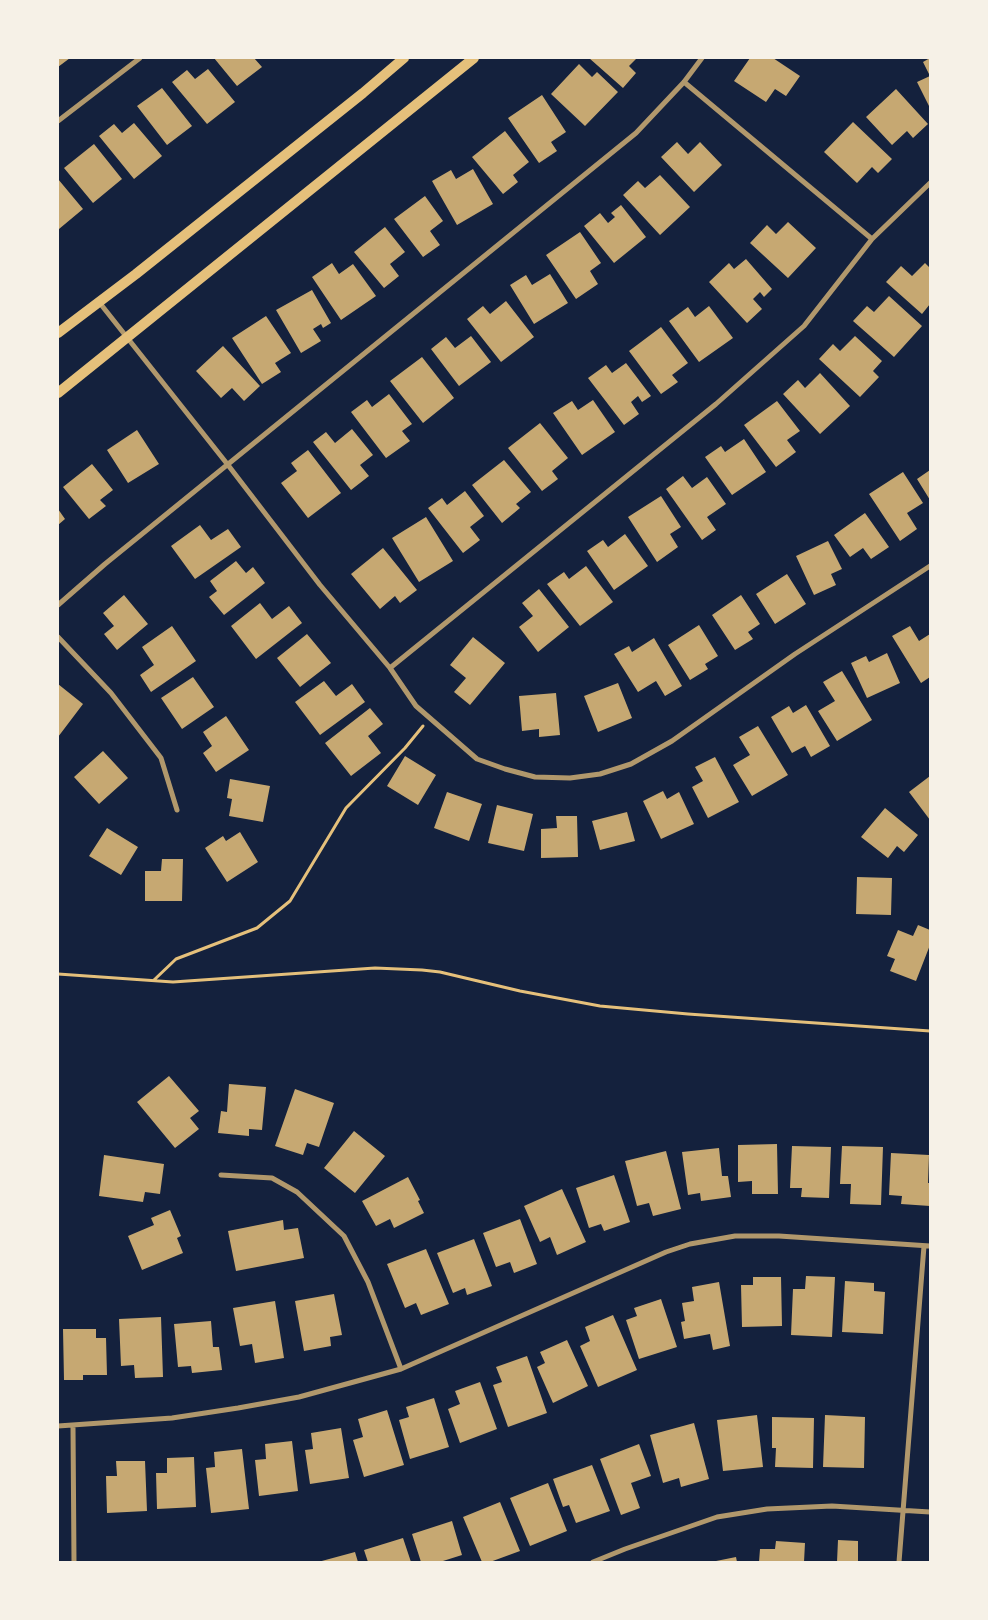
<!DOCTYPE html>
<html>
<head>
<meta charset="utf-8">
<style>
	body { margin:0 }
	#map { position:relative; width:988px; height:1620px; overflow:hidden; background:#14213d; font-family:"Work Sans",sans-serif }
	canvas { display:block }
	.frame { position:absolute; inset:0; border:59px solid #f6f1e7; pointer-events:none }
</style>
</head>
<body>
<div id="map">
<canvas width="988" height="1620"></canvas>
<div class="frame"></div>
</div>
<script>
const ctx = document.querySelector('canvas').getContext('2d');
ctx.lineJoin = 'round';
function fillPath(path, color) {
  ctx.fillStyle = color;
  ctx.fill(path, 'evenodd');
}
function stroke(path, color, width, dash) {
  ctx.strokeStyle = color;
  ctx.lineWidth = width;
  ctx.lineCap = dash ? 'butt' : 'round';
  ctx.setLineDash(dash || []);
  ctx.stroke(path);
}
const building = new Path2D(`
	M58,58H70L58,67Z
	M214,58H254L262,67L237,86Z
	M589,58H637L629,66L636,73L623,88Z
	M750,58H773L800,76L786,96L775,89L766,102L734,81Z
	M930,58V108L917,82L930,76L923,62Z
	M579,64L592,77L597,72L618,92L585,126L551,94Z
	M208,69L235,102L207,124L172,82L187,70L195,79Z
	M162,88L192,126L167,145L137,106Z
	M896,89L928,124L913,138L907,131L892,145L866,117Z
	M542,95L566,132L551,142L557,151L539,163L508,118Z
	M853,122L892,159L878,173L872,167L857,183L824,152Z
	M134,123L162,156L134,179L99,136L114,124L122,133Z
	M505,131L529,162L513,175L518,182L503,194L472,157Z
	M677,142L688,154L700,142L722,165L694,192L661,157Z
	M94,144L122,179L93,203L64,168Z
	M473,169L493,204L457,225L432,181L451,170L456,179Z
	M660,175L690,207L660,235L623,195L638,181L645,188Z
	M58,179L83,209L59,229L58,227Z
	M425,196L443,221L430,231L440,245L423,257L394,219Z
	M621,205L646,237L614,263L584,226L600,213L608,223L615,217L611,213Z
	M788,222L816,248L788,278L750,243L767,225L776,234Z
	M385,227L405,252L390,264L399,276L384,288L354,252Z
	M580,232L601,263L590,271L598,284L576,299L546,255Z
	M746,259L772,289L764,297L760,292L753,299L762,309L747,323L709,282L729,263L734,269Z
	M332,263L339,274L353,264L376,296L341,320L312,277Z
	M925,263L930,268V304L922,314L886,282L901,266L912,276Z
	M550,274L568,303L534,324L510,285L526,275L532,285Z
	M312,290L331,323L323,328L321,324L313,329L321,341L301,353L276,310Z
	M889,296L922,326L894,357L853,321L867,306L874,312Z
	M506,301L534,337L501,362L467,319L483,306L490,314Z
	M709,306L733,338L699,362L669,321L688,307L695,317Z
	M266,316L291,353L275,363L281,372L262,384L232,338Z
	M661,327L688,363L672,375L678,382L661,394L629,351Z
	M471,336L491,362L459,386L431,349L446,337L455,348Z
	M855,336L882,361L873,371L879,377L860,397L819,359L833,344L840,351Z
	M223,346L260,386L244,401L232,388L221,398L196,371Z
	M422,357L454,398L423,423L390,381Z
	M626,363L651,396L642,402L638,396L631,402L639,414L624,425L588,378L606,365L612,373Z
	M820,373L850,406L820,434L783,394L798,380L805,388Z
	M389,394L412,424L402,431L410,441L386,458L351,412L367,400L372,407Z
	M593,400L615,432L582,455L553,413L572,401L578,410Z
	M777,401L800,431L787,440L796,452L776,467L744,425Z
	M540,423L568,458L552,471L558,479L542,491L508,448Z
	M352,429L373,455L360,465L369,476L351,490L313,442L326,432L335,443Z
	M137,430L159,464L128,483L107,450Z
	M744,439L766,472L732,495L705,457L721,446L725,452Z
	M308,450L341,493L308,518L281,483L297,471L291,463Z
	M504,460L531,492L516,504L520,508L502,523L472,485Z
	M92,464L113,490L100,500L106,506L89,519L63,487Z
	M930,470V500L917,479Z
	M903,472L923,503L907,513L917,529L900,541L869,494Z
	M683,476L692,488L707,477L726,504L707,517L716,530L702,540L666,489Z
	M465,491L484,516L470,527L480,540L463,553L428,508L442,498L447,505Z
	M661,496L681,527L670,534L678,547L657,562L628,517Z
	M58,509L65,519L58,525Z
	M865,513L889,547L871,559L863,548L850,557L834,535Z
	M426,517L453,561L419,582L392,538Z
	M200,525L211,540L228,529L241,547L195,579L171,546Z
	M625,534L648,566L614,590L587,551L603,540L608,547Z
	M828,541L842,569L831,574L836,585L814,595L796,556Z
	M383,548L417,590L400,603L395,596L380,609L351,574Z
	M236,561L246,573L253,567L265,583L224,615L209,597L217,591L210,581Z
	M586,566L613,602L580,626L547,584L564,572L569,579Z
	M787,574L806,604L775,624L756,594Z
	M539,589L569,627L538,652L519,627L533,616L522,603Z
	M124,595L148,624L117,650L104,634L114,626L103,613Z
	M741,595L760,624L748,632L753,639L735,650L712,615Z
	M260,603L272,619L289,606L302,623L256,659L231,626Z
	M699,625L718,656L705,664L708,669L690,680L668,645Z
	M172,626L196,661L151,692L140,675L154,665L142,647Z
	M910,626L919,641L930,634V677L921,683L892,636Z
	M307,634L331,663L300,687L277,658Z
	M473,637L505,663L470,705L454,692L466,678L450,665Z
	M654,638L682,686L665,696L656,681L638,692L614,654L629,646L632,652Z
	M887,653L900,683L867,698L851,663L866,656L869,662Z
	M842,671L872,720L837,741L818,711L835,701L823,682Z
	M193,677L214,707L182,729L161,698Z
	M324,681L336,696L352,684L365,702L320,735L295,702Z
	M618,683L632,718L598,732L584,696Z
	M58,684L83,704L58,737Z
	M556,693L560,735L539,737V729L522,731L519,696Z
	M806,705L830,746L811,757L805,746L792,753L771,717L789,706L793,713Z
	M370,708L383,724L368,736L381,753L351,776L325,743Z
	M226,716L249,750L216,772L203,753L212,746L203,732Z
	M758,726L788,775L752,796L733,765L750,755L739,737Z
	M103,751L128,778L99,804L74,777Z
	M405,756L436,775L418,805L387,786Z
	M715,757L739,802L708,818L692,787L703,781L695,767Z
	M930,776V820L909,792Z
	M230,779L270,786L263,822L229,816L232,799L227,798Z
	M663,791L667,799L679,792L694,824L661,839L643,801Z
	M447,792L482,804L469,841L434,828Z
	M497,805L533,814L524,851L488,843Z
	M885,808L918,835L904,852L897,846L888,858L861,837Z
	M627,812L635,841L600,850L592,821Z
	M556,816H577L578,857L541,858V829L557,828Z
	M107,828L138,847L121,875L89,856Z
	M240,832L258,862L227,882L205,848L223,836L226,841Z
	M162,859H183L182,901H145V871H161Z
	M857,877L892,878L891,915L856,914Z
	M918,925L930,930V945L916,981L890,971L895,959L887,956L898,930L913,936Z
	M169,1076L199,1111L190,1118L199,1129L175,1148L137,1102Z
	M229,1084L266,1087L262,1130L249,1129V1136L218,1133L221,1111L227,1112Z
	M295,1089L334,1103L319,1147L307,1143L303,1155L275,1146Z
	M354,1131L385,1156L355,1193L324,1168Z
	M777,1144L778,1194H752V1181L738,1182V1145Z
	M792,1146L831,1147L829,1198L801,1197L802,1188H790Z
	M842,1146L883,1147L881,1205L850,1204L851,1184H840Z
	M719,1148L722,1176H728L731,1197L701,1201L700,1193L688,1195L682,1152Z
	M666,1151L681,1209L653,1216L649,1203L637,1206L625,1161Z
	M891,1153L929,1155L928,1183H930V1206L901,1204L902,1196L889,1195Z
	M104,1155L164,1164L160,1194L145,1192L143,1202L99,1196Z
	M614,1175L630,1222L604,1231L601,1224L589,1228L576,1188Z
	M408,1177L420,1200L418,1201L424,1213L394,1228L390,1219L376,1226L362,1201Z
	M562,1189L586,1242L557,1255L550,1237L540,1242L524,1206Z
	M170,1210L181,1236L177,1238L183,1253L142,1270L128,1236L154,1225L151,1218Z
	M520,1219L537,1264L514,1273L510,1262L496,1267L483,1233Z
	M283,1220L284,1230L298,1228L304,1258L236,1271L228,1231Z
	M474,1239L492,1286L467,1295L465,1288L453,1293L437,1253Z
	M426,1249L449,1304L421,1315L416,1303L405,1308L387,1264Z
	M806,1276L835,1277L832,1337L791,1335L793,1289H805Z
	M753,1277H781L782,1326L742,1327L741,1285H753Z
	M845,1281L874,1283V1291L885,1292L883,1334L842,1332Z
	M719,1282L730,1346L713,1350L710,1334L684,1339L681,1322L685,1321L682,1303L694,1301L692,1287Z
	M334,1294L342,1335L330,1337L331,1346L304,1351L295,1301Z
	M661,1299L677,1347L639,1359L626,1320L637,1316L634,1308Z
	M275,1301L284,1358L255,1363L252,1344L240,1346L233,1308Z
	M613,1315L637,1370L598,1387L580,1346L590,1341L585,1327Z
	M161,1317L163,1377L135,1378L134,1365L121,1366L119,1319Z
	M211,1321L213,1347H219L222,1370L192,1373L191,1366L178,1367L174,1324Z
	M63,1329H96V1338H106L107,1375H83V1380H64Z
	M567,1340L588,1386L553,1403L537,1367L545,1363L540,1352Z
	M527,1356L547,1413L508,1427L493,1385L502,1382L496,1367Z
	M480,1382L497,1429L460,1443L448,1409L460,1404L455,1391Z
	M434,1398L449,1447L410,1459L399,1420L409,1417L406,1407Z
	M387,1410L404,1465L364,1477L353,1440L363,1437L358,1419Z
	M757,1415L763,1467L723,1471L717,1420Z
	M825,1415L865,1417L864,1468L823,1467Z
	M772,1417L814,1418L813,1468L775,1467L776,1448H772Z
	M694,1423L709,1479L681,1487L679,1478L663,1483L650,1435Z
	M341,1428L349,1478L310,1484L305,1450L313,1449L311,1433Z
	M292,1441L298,1491L259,1496L255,1460L266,1459L265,1444Z
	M639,1444L651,1476L631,1483L640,1508L621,1515L600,1459Z
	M242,1449L249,1509L211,1513L206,1468L215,1467L214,1452Z
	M194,1457L196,1507L157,1509L156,1473H167V1458Z
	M116,1461H145L147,1511L107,1513L106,1476H117Z
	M592,1465L610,1511L576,1523L569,1505L563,1507L553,1479Z
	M548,1483L567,1531L530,1546L510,1498Z
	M500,1502L520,1551L490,1562H482L463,1517Z
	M452,1521L462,1555L443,1561L444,1562H421L412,1534Z
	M403,1538L411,1562H368L364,1550Z
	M838,1540L858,1541V1562H837Z
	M776,1541L805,1543L804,1562H759L760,1549H775Z
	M355,1552L358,1562H318Z
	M736,1557L737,1562H711Z`);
const path = new Path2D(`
	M58,974L173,982L375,968L422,970L440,972L520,991L600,1006L688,1014L930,1031
	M154,980L176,959L257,928L290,901L346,808L405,748L423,726`);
const minor = new Path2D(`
	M684,82L872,239
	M58,121L140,58
	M99,302L228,465L320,585L390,668L416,706L477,759L505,769L535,777L570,778L600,774L631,764L672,741L795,654L930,566
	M58,605L105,564L636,133L684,82L702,58
	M58,637L111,693L161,758L177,810
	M390,668L716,404L804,326L872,239L930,183
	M221,1175L272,1178L297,1192L344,1236L368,1282L401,1369
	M58,1426L172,1418L238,1408L299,1397L401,1369L666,1252L690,1244L735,1236H779L930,1246
	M73,1426L74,1562
	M593,1562L625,1549L717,1517L767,1509L832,1506L930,1512
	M899,1562L924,1246`);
const secondary = new Path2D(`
	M58,333L136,274L363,93L404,58
	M58,393L474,58`);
fillPath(building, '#c6a872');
stroke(path, '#e5c07b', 3);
stroke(minor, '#b1986c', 5);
stroke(secondary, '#e5c07b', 10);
</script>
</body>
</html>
